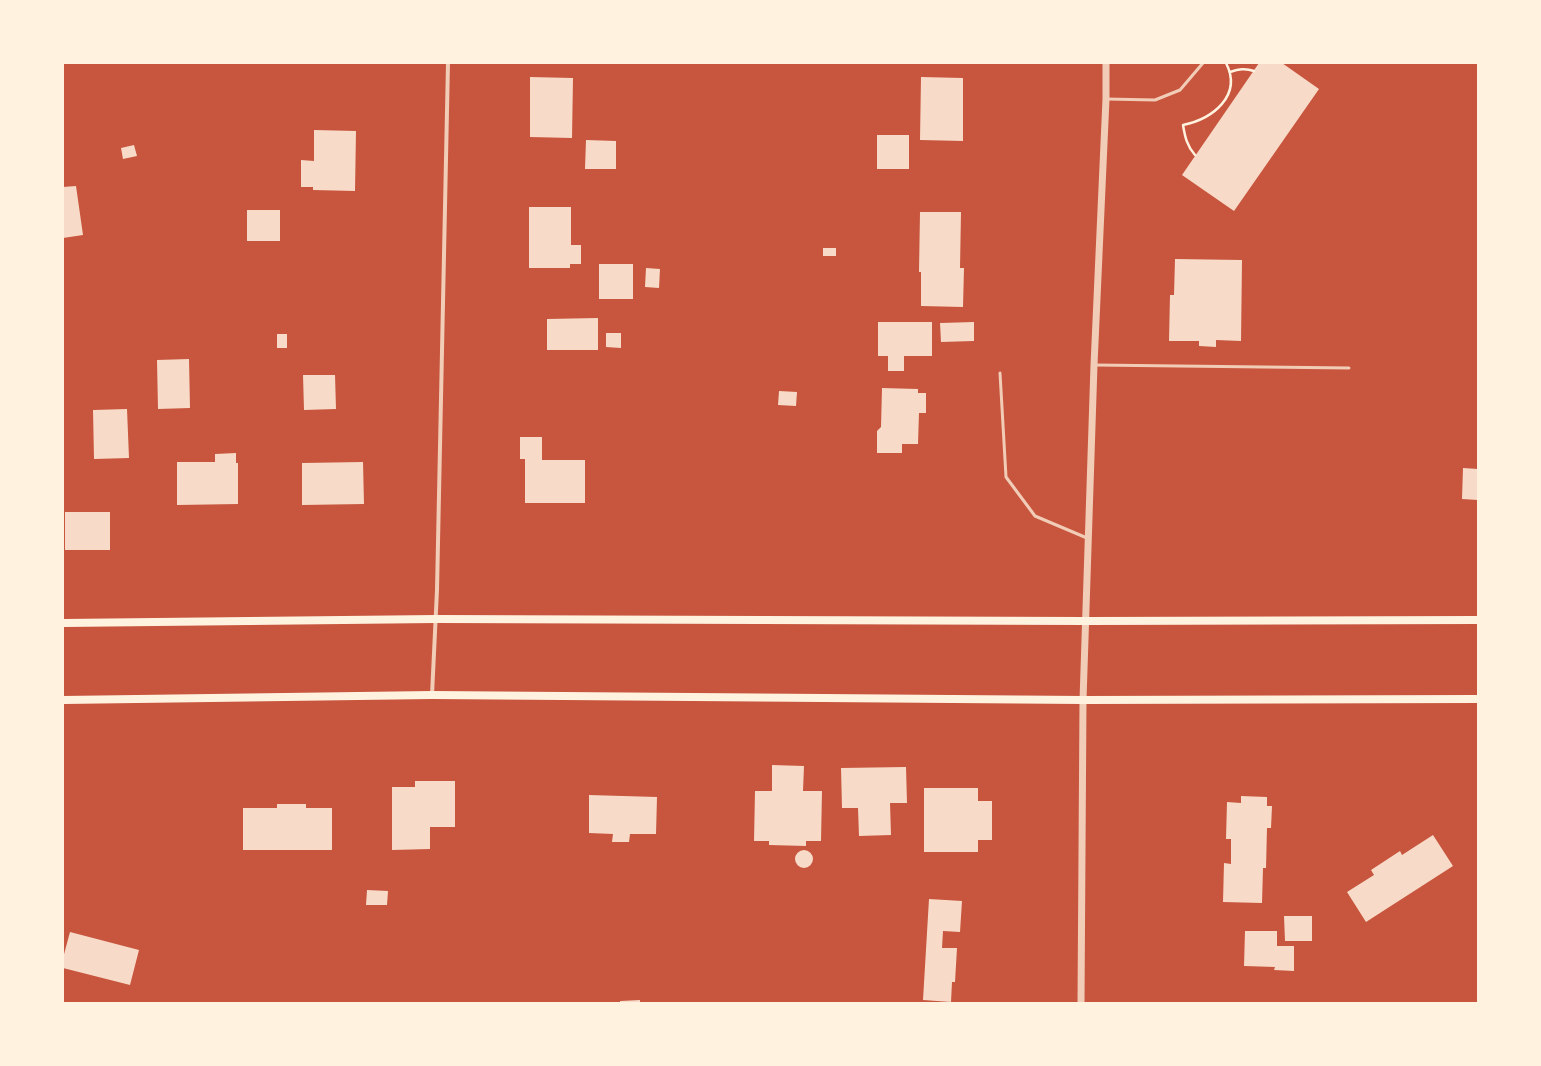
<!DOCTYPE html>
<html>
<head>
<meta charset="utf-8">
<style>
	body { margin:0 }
	#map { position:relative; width:1541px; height:1066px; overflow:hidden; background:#c8553d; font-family:Karla,sans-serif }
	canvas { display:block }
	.frame { position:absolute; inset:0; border:64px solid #fff3e0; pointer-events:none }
</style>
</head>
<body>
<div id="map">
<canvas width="1541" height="1066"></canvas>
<div class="frame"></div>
</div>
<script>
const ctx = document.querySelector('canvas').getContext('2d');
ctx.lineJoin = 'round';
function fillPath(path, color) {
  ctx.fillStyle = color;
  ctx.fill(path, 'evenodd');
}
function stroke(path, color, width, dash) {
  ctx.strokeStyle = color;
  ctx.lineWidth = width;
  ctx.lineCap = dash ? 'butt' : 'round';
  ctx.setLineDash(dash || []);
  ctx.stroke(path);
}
const building = new Path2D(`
	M1259,63H1282L1319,89L1234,211L1182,175Z
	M530,77L573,78L572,138L530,137Z
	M921,77L963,78V141L920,140Z
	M314,130L356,131L355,191L313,190V187H301V160L314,161Z
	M877,135H909V169H877Z
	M586,140L616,141V169H585Z
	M134,145L137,156L123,159L121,148Z
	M76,186L83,235L63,238V187Z
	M529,207H571V245H581V264H570V268H529Z
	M247,210H280V241H247Z
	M920,212H961L960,268H964L963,307L921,306V272H919Z
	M823,248H836V256H823Z
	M1175,259L1242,260L1241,341L1216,340V347L1199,346V341H1169L1170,295H1174Z
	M599,264H633V299H599Z
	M646,268L660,269L659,288L645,287Z
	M598,318V350H547V319Z
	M878,322H932V356H904V371H888V356H878Z
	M974,322V341L941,342L940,323Z
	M606,333H621V348L606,347Z
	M277,334H287V348H277Z
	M189,359L190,408L158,409L157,360Z
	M303,375H335L336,409L304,410Z
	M882,388L918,389V393H926V413H919L918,444H902V453H877V431L881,427Z
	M779,391L797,392L796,406L778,405Z
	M127,409L129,458L94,459L93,410Z
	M520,437H542V460H585V503H525V459H520Z
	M236,453V463H238V504L177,505V462H215V454Z
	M363,462L364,504L302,505V463Z
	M1463,468L1478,469V500L1462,499Z
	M65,512H110V550H65Z
	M772,765L804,766L803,791H822L821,841H806V846L769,845V841H754L755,791H772Z
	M906,767L907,803H890L891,835L859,836L858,808H842L841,768Z
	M415,781H455V827H430V849L392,850V787H415Z
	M924,788H978V801H992V840H978V852H924Z
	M589,795L657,797L656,834H630L629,842H612L613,834L589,833Z
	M1241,796L1267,797V806H1272L1271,828H1267L1266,868H1263L1262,903L1223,902L1224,863L1231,864V839H1226L1227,802L1241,803Z
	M277,804H306V808H332V850H243V808H277Z
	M1433,835L1453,866L1366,922L1347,892L1374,875L1371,870L1400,851L1402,855Z
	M795 859a9 9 0 1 1 18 0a9 9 0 1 1-18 0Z
	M367,890L388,891L387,905H366Z
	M929,899L962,901L960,932L943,931L942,948H957L955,982H952L951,1002L923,1000Z
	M1284,916H1312V941H1285Z
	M1245,931H1277V946H1294V971L1274,970L1275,967L1244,966Z
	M70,932L139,950L130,985L63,968V958Z
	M640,1000V1003H620V1001Z`);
const path = new Path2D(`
	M1230,72C1239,69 1245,68 1254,71
	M1195,155C1187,146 1185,137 1183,125C1212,119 1243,96 1226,63`);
const service = new Path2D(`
	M1106,99L1155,100L1180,90L1203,63
	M1094,365L1349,368
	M1000,373L1006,477L1035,516L1087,538`);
const minor = new Path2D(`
	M432,695L437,590L448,63`);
const tertiary = new Path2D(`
	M1081,1003L1083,700L1094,365L1106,99V63`);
const secondary = new Path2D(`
	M63,623L436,619L1086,621L1478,620
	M63,700L432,695L1083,700L1478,699`);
fillPath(building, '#f7dbc8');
stroke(path, '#fff3e0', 2.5);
stroke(service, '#f1ccb7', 3);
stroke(minor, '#f1ccb7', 4);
stroke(tertiary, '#f1ccb7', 7);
stroke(secondary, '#fff3e0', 8);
</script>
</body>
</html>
